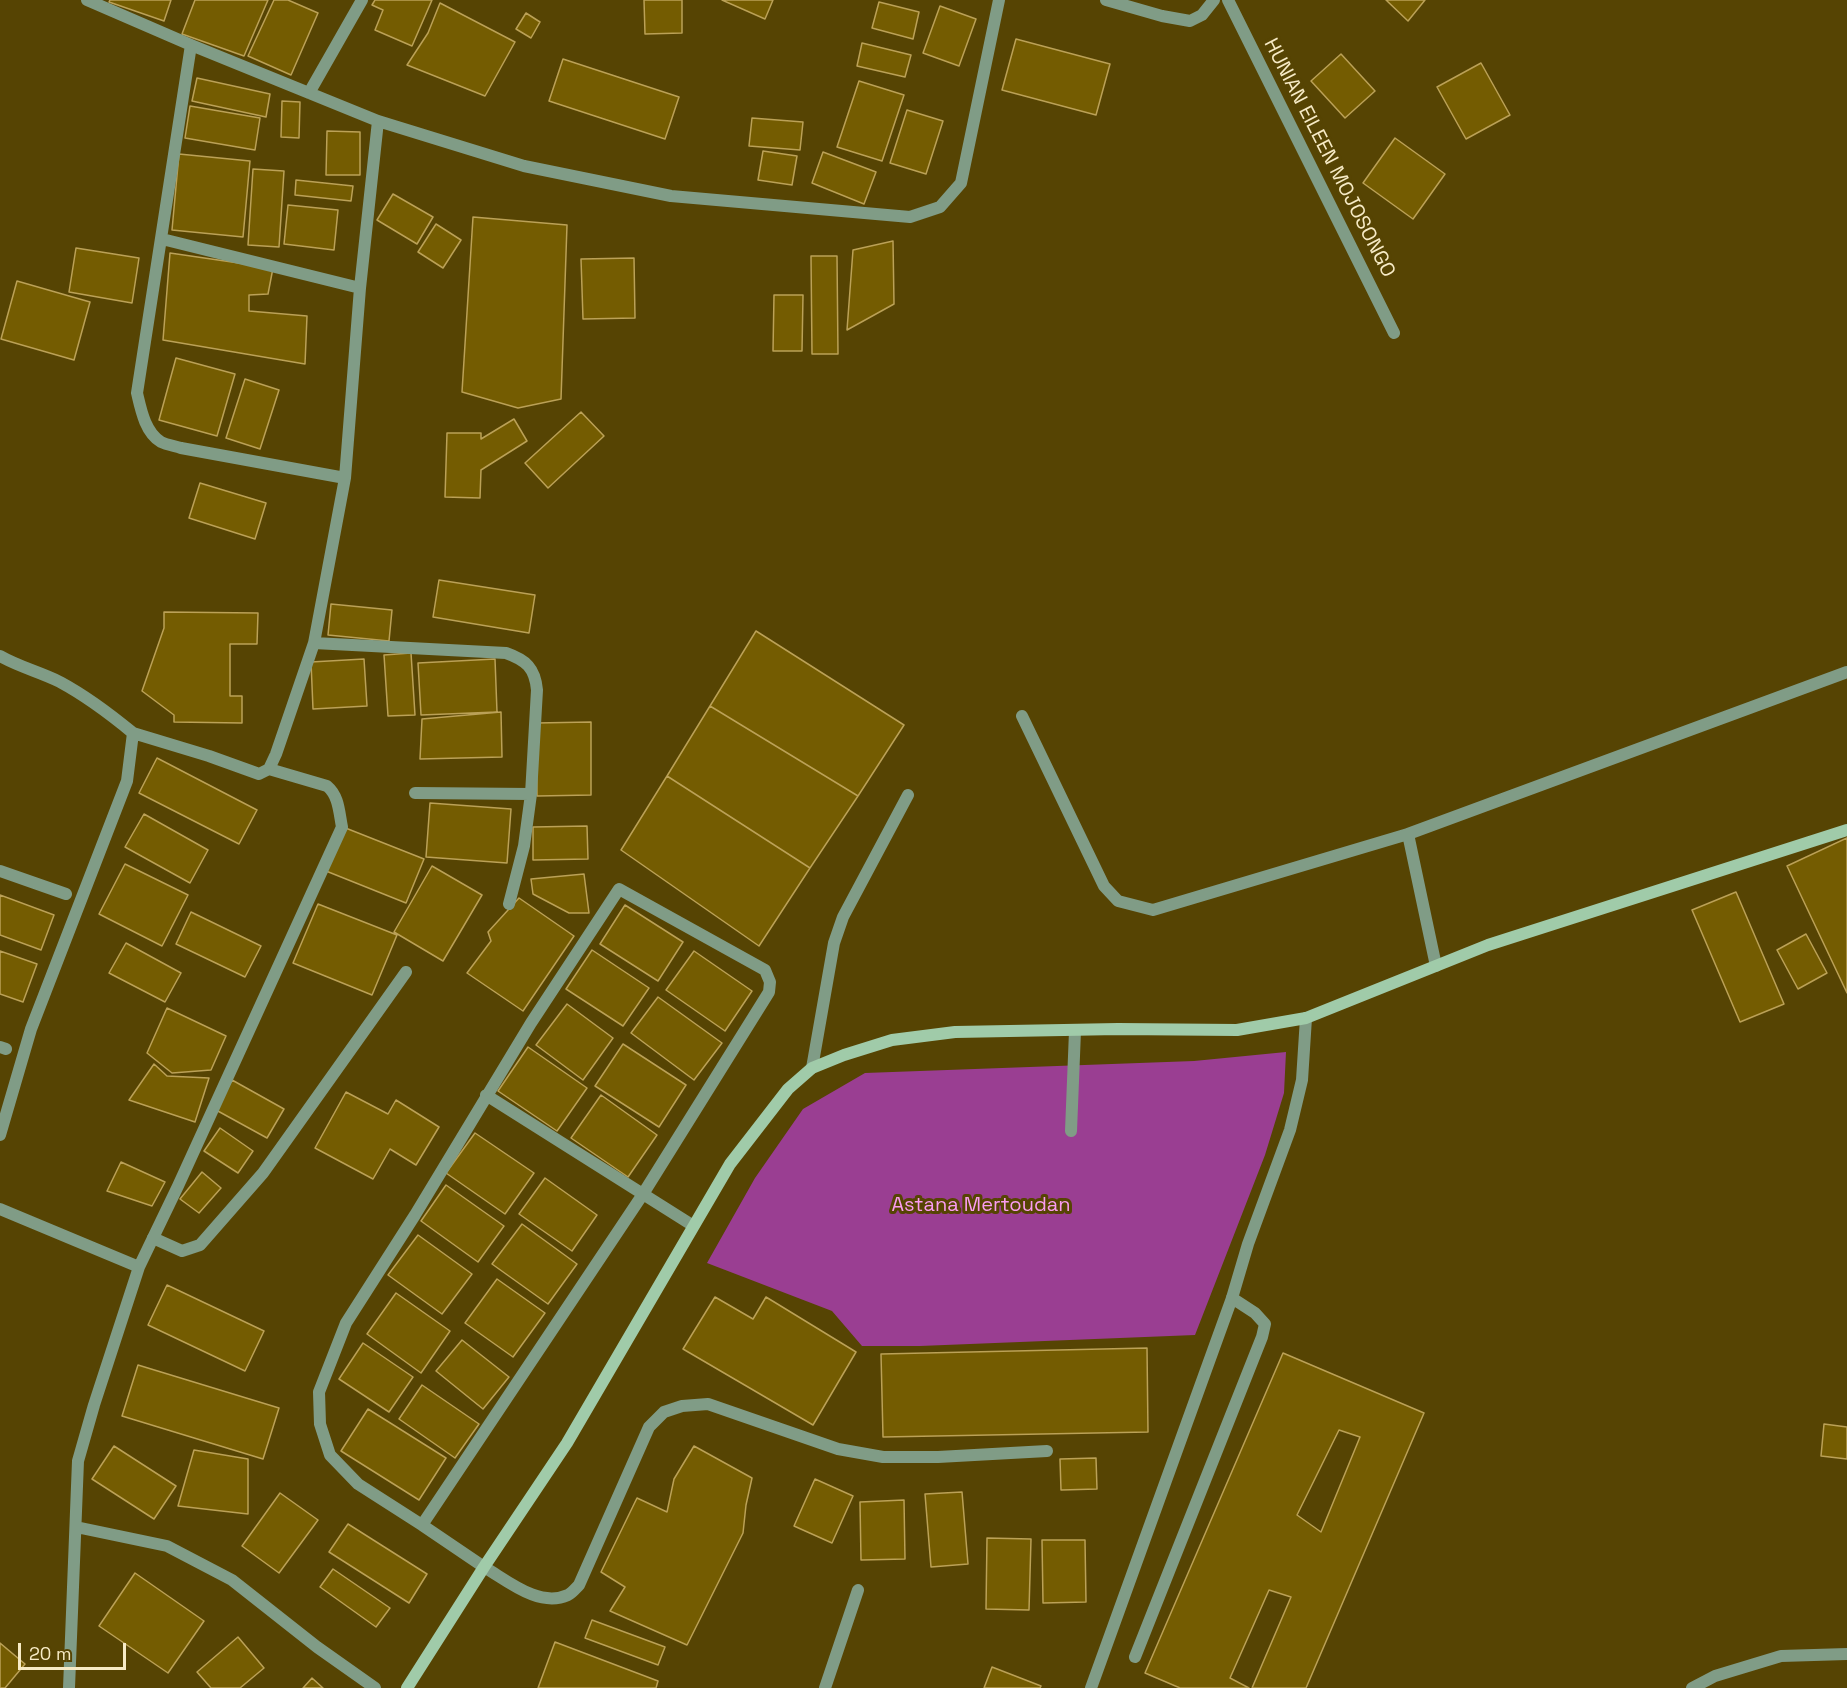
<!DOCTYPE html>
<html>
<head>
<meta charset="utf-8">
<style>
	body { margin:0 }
	#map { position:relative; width:1847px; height:1688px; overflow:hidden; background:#564403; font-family:"Space Grotesk",sans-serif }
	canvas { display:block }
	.scale { position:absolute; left:18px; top:1643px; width:108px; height:27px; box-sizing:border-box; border:3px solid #f7ebc6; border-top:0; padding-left:8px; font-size:18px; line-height:21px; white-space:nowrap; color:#f7ebc6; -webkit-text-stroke:4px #564403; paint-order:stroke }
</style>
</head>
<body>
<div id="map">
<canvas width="1847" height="1688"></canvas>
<div class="scale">20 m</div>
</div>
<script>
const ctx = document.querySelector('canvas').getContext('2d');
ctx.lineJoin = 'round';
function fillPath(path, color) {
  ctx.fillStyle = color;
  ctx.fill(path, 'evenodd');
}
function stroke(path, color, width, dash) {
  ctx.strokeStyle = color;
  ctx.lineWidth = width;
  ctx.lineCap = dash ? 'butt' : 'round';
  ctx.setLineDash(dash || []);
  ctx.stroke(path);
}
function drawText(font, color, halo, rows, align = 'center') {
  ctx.font = font + ' "Space Grotesk",sans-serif';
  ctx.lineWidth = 6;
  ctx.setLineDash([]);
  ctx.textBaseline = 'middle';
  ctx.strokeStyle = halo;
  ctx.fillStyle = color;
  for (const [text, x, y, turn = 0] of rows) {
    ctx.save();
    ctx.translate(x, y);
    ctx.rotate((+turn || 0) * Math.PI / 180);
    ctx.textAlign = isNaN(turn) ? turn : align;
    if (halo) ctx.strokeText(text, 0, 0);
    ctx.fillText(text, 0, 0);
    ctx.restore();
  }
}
const green = new Path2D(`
	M1286,1052L1284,1093L1265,1155L1195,1335L920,1346H862L832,1311L707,1263L755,1178L803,1109L865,1073L1194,1061Z`);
const building = new Path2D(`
	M110,0H171L164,21L109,2Z
	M195,0H268L244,56L182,34Z
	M274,0H288L318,13L291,75L248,56Z
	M375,0H432L412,46L375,30L383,10L372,5Z
	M644,0H682V33L645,34Z
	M722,0H773L765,19Z
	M1386,0H1425L1408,21Z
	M879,2L919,12L913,39L872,28Z
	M440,3L515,42L485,96L407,65L428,33Z
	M940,6L976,19L959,66L923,53Z
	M526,13L540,22L531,38L516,29Z
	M1016,39L1110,64L1096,115L1002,90Z
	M862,43L911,55L905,77L857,66Z
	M1341,54L1375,91L1345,118L1311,81Z
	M563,59L679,97L665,139L549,101Z
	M1481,63L1510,115L1466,139L1437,87Z
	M197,78L270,94L266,117L192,101Z
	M859,81L904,95L882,161L837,147Z
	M282,101L300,102L299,138L281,137Z
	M190,106L260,118L255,150L185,138Z
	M907,110L943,121L926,174L890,163Z
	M752,118L803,122L800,150L749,146Z
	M327,131L360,132V175H326Z
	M1395,138L1445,174L1413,219L1363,183Z
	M763,151L797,156L792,185L758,180Z
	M823,152L876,172L864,204L812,183Z
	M179,154L250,161L243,237L172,230Z
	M253,169L284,171L279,247L248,245Z
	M296,180L353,186L351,201L295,195Z
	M393,194L433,217L417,244L377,220Z
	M288,205L338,210L334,250L284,244Z
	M473,217L567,225L561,399L518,408L462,392Z
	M436,224L461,240L443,268L418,252Z
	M893,241L894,304L847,330L853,250Z
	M76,248L139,258L132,303L69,292Z
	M170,253L273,268L268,294L249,295V311L307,316L305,364L163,340Z
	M811,256H837L838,354H812Z
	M634,258L635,318L583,319L581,259Z
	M17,281L90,302L74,360L1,339Z
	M774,295H803L802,351H773Z
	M176,358L235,374L217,436L159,420Z
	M245,379L279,390L260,449L226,438Z
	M581,412L604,436L548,488L525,463Z
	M514,419L527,441L481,470L480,498L445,497L447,433H481V439Z
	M200,483L266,503L255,539L189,518Z
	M439,580L535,595L529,633L433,617Z
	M331,604L392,610L389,641L328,635Z
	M164,612L258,613L257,644H230V696H242V723L174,722V715L142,691L164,628Z
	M756,631L904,725L858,796L710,706Z
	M411,653L415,715L388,716L384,655Z
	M364,659L367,706L313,709L311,662Z
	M495,659L497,712L421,715L418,663Z
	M710,706L858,796L810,868L667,776Z
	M501,712L502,757L420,759L422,719Z
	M591,722V795L537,796L536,723Z
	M157,758L257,810L239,844L139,793Z
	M667,776L810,868L759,946L621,850Z
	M430,803L511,809L507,863L426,857Z
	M144,814L208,850L190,883L125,847Z
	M587,826L588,859L533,860V827Z
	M343,827L424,859L406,903L326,871Z
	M1847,838V993L1787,866Z
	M125,864L188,895L162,946L99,914Z
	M432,866L482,895L443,961L394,932Z
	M584,874L589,913H569L533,894L531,879Z
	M1736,892L1784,1004L1740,1022L1692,910Z
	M0,895L54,915L41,950L0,935Z
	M519,898L574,936L523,1011L467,973L491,941L488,932Z
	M318,904L397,935L372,995L293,963Z
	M625,905L683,942L658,981L600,944Z
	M191,912L261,946L245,977L176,944Z
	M1806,934L1827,973L1798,989L1777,950Z
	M126,943L181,973L165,1002L109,973Z
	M592,950L649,988L623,1026L566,989Z
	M0,951L37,964L23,1002L0,994Z
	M694,951L752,991L725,1031L666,990Z
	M658,997L722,1043L694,1080L631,1033Z
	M567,1004L613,1038L583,1080L536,1045Z
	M167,1008L226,1036L211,1070L172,1073L147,1053Z
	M623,1044L686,1085L659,1127L595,1086Z
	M528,1047L587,1088L557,1131L498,1091Z
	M154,1064L167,1076L209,1078L195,1122L129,1100Z
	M232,1080L284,1109L267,1138L216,1110Z
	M346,1092L388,1114L396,1100L439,1127L416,1165L390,1149L373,1179L315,1148Z
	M601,1095L657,1135L628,1177L571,1138Z
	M220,1128L253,1151L238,1173L204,1151Z
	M475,1133L534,1173L505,1214L446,1173Z
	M121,1162L165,1182L152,1206L107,1191Z
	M202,1172L221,1188L199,1213L180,1199Z
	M545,1178L597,1215L572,1251L519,1214Z
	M446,1185L504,1226L478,1262L421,1221Z
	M522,1224L577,1264L548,1304L492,1264Z
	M418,1235L472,1274L442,1314L388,1275Z
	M497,1279L545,1313L513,1357L465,1323Z
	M167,1285L264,1331L245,1371L148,1325Z
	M396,1293L450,1331L421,1373L367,1334Z
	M715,1297L753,1319L766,1297L856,1352L813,1425L683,1349Z
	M462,1340L509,1377L483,1409L436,1371Z
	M363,1343L413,1377L389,1412L339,1379Z
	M1147,1348L1148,1432L883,1437L881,1354Z
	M1283,1353L1424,1413L1306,1688H1252L1291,1597L1269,1590L1230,1678L1249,1688H1180L1145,1673ZM1339,1430L1360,1437L1321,1532L1297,1515Z
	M138,1365L279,1408L263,1459L122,1416Z
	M422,1385L479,1424L455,1458L399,1419Z
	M368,1409L446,1458L419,1500L341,1451Z
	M1824,1424L1847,1427V1459L1821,1456Z
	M114,1446L176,1486L154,1519L92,1479Z
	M694,1446L752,1478L746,1505L743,1533L687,1645L610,1611L625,1587L601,1572L637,1498L667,1512L674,1479Z
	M194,1450L248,1459V1514L178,1506Z
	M1096,1458L1097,1489L1061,1490L1060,1459Z
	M815,1479L853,1496L832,1543L794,1526Z
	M962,1492L968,1564L931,1567L925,1494Z
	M280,1493L318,1520L279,1573L242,1546Z
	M904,1500L905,1559L861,1560L860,1502Z
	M348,1524L427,1574L409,1603L329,1552Z
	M987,1538L1031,1539L1029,1610L986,1609Z
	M1042,1540H1085L1086,1602L1043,1603Z
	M333,1569L390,1608L376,1627L320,1587Z
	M135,1573L204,1621L168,1673L99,1626Z
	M592,1620L665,1647L658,1665L585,1638Z
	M238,1637L264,1668L240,1688H211L197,1672Z
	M555,1642L658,1681L656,1688H538Z
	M0,1643L25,1664L5,1688H0Z
	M992,1667L1041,1686L1040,1688H984Z
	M312,1678L323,1688H303Z`);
const lane = new Path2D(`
	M1022,716L1104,886L1118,901L1153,910L1408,834L1436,966
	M1408,834L1847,672
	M812,1068L834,943L843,917L908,795
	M1071,1131L1075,1031
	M153,1238L182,1251L200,1245L263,1173L406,972
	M484,1567C508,1581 539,1608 568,1595C572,1593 576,1588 579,1585L649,1427L664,1412L682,1406L708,1404L838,1449L883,1457H938L1047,1451
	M1135,1657L1262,1337L1265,1324L1255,1313L1232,1298`);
const street = new Path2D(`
	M87,0L191,45L378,121L524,166L671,196L910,217L940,207L961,183L999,0
	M1106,0L1162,16L1190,21L1202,15L1214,0
	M1228,0L1394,333
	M191,45L137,393C141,410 145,432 161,442C167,445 175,446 181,448L345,478
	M309,93L362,0
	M162,239L360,288
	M314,643L506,653C526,660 535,668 537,690L531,794L524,846L509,904
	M0,656C19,667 40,672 60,682C86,696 110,714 133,733L127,781L31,1029L0,1135
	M133,733L209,756L259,774L269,769L276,754L314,643L345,478L360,288L378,121
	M415,793L531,794
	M0,871L66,894
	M0,1047L6,1049
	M486,1095L692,1225
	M0,1209L139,1267
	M422,1525L643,1194L769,992L770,982L765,970L619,889L531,1023L415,1215L346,1323L319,1392L320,1424L330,1455L358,1484L422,1525L484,1567
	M76,1527L167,1546L232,1580L317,1647L375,1688
	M69,1688L78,1461L94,1405L139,1267L178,1186L342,827C339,812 339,796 327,786L269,769
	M825,1688L858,1590
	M1091,1688L1232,1298L1248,1244L1290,1130L1302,1080L1306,1018
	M1692,1688L1715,1676L1781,1656L1847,1654`);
const secondary = new Path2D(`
	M407,1688L484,1567L567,1443L730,1164L788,1089L812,1068L844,1055L892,1040L955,1032L1118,1029L1237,1030L1306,1018L1488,945L1847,830`);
const streetNames = [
	["HUNIAN EILEEN MOJOSONGO",1329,158,63]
];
const parkNames = [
	["Astana Mertoudan",981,1206]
];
fillPath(green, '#9a3e92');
fillPath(building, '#745c01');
stroke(building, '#bba157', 1.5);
stroke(lane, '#809c86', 12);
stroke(street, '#809c86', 12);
stroke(secondary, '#a0cba9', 12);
drawText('20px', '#f7ebc6', '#564403', streetNames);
drawText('20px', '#fa9cf0', '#564403', parkNames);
</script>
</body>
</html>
